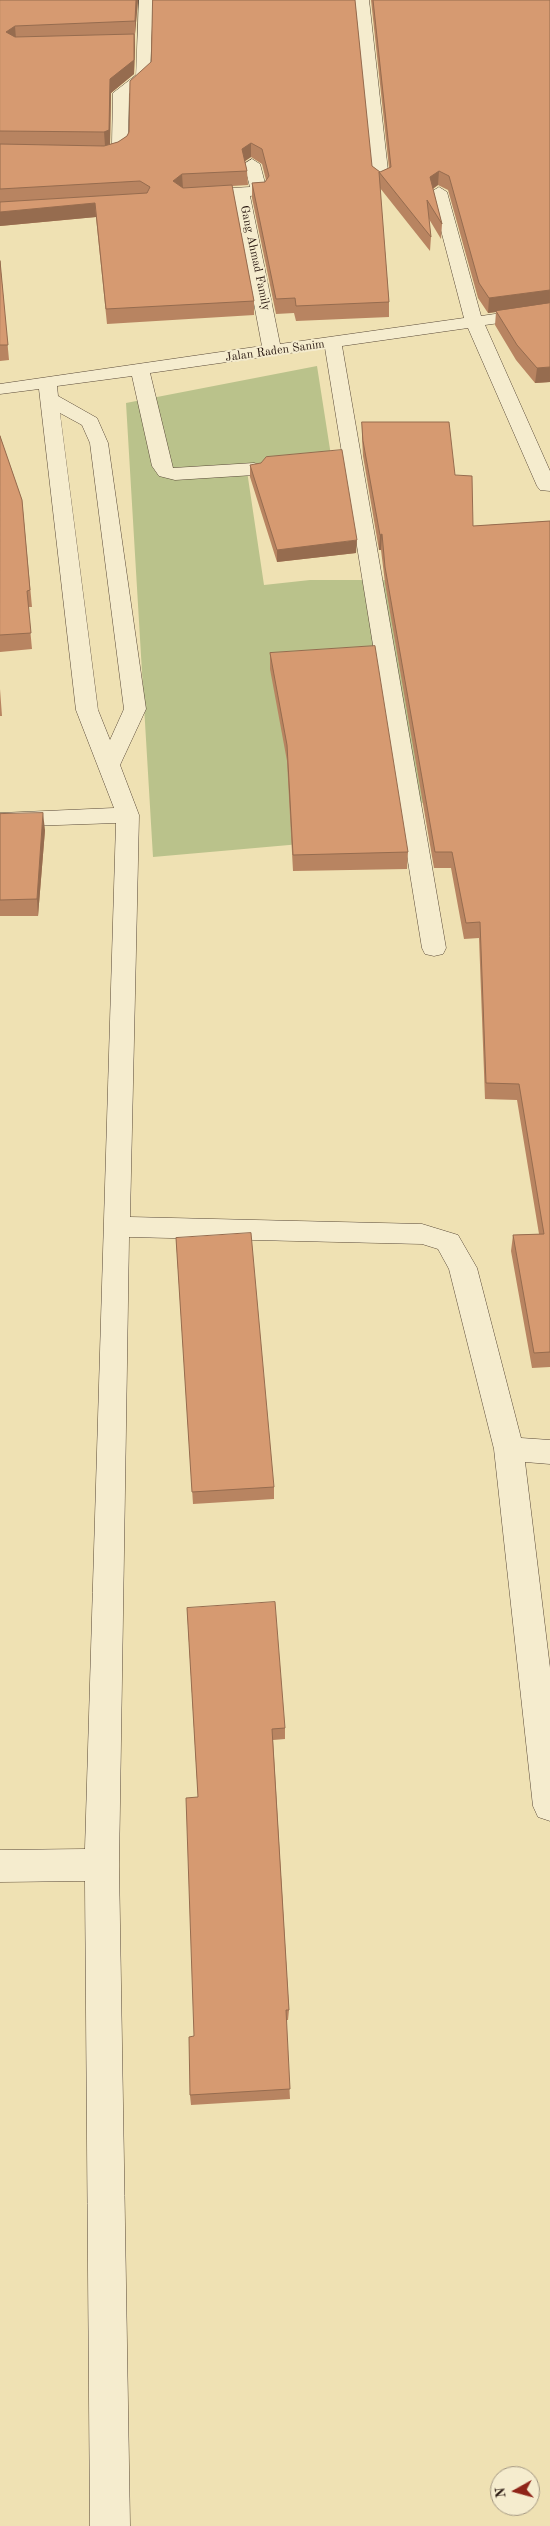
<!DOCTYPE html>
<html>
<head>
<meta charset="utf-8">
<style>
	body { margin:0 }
	#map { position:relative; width:550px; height:2526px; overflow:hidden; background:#efe1b3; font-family:"Old Standard TT",serif }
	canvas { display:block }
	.north { position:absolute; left:490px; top:2466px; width:50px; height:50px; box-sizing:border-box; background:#f5ecce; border:1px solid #a39782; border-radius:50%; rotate:263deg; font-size:14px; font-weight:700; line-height:20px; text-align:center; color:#281710 }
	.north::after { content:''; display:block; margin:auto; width:18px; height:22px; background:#8f2418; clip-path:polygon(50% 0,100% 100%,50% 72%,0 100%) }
</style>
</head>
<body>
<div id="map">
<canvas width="550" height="2526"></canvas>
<div class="north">N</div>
</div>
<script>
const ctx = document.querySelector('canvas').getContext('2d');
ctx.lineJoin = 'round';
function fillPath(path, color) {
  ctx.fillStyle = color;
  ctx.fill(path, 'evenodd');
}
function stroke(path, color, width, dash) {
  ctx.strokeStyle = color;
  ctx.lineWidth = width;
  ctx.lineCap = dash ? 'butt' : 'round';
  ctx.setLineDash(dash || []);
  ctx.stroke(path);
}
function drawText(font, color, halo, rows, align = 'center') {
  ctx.font = font + ' "Old Standard TT",serif';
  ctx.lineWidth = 4;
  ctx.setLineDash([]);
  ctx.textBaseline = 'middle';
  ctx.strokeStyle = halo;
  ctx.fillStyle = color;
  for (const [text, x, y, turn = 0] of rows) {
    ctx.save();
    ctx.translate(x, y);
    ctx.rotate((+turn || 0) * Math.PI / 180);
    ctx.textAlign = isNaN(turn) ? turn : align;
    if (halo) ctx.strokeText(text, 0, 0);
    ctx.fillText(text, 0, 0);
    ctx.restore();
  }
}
const green = new Path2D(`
	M317,366L332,462L247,471L264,585L310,580H489L483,798L407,804L414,834L153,857L126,403Z`);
const minor = new Path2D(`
	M139,0H153L150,76L129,94L128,146C119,158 98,160 83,156L81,153L83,150L112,145L113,93L136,75Z
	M355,0H369L389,180L381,185L373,180Z
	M252,159L260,164L267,191L265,194L250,196L280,344L464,318L431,192L439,187L447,192L481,316L550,306V316L485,325L550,471V491L540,490L537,486L468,328L342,346L446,948L443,954L434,956L425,954L422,948L325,348L150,373L173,468L254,463L261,465L264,469L261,473L254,475L175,480L159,476L152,466L132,376L57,386L58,396L97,418L108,443L146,709L120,765L139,815L130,1217L422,1224L458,1235L477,1268L521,1438L550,1440V1464L525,1462L550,1668V1821L538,1817L533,1806L494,1449L449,1269L438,1249L422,1244L129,1237L119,1865L130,2526H90L85,1881L0,1882V1850L85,1849L116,823L0,827V813L114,808L76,710L39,389L0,394V384L262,346L234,197L197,200L189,195L197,190L250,187L244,164ZM60,413L82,425L90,443L124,709L110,740L98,710Z`);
const wall = new Path2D(`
	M0,0H138L135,34V47L134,74L111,93L110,144L107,145L118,142L127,136L129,132L130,81L372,166L380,172L389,168L371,0H550V382L535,383L516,360L495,325L496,312L488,313L478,298L448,190L438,185L433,189L442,224L441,239L429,219L431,237L430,251L380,188L389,302V317L296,321L294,313L276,314L252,198V183L265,182L266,180L262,164L251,157L245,161L247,171L248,185L232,186L254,301V315L107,324L96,217L0,226Z
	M0,261L9,360L0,361Z
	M362,422L455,475L473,526L550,521V1367L532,1368L511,1251L513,1235L539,1234L517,1100L485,1099L479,938L464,939L451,868H434L385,583L381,550H379L363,456L362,438Z
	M0,436L22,500L32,607H28L32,649L0,652Z
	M250,465L356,553L277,562L250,477Z
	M270,653L408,852L407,869L293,871L287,761L270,669Z
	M0,689L2,716H0Z
	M0,814L45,830L38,916H0Z
	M176,1238L274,1487V1499L193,1504Z
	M187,1608L285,1728V1739L273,1740L289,2010L288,2020H286L290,2099L191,2105L190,2095L194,2036L198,1797Z`);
const shadedWall = new Path2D(`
	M136,0H138L135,34V21Z
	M15,26L16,39L6,32Z
	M134,34L135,47L134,74L111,93L110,144L105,146L104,132L110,79Z
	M251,143V157L242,163V149Z
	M439,171L438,185L429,191L430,177Z
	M182,174L183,188L173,181Z
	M95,203L96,217L0,226V212Z
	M550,290V305L496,311V312L488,313L489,298Z
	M550,367V382L535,383L537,368Z
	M382,534L381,550H379L380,535Z
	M357,540L356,553L277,562V550Z
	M43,813L45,830L38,916L37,899Z`);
const building = new Path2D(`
	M0,0H136L135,21L15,26L6,32L15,37L134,34V60L110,79L109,130L104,132L0,131Z
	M153,0H355L372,166L380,172L391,167L373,0H550V290L489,298L479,283L449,176L439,171L430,177L442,224L427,200L431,237L379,172L389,302L296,306L295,298L276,299L252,183L265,182L269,176L262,149L251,143L242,149L247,171L182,174L173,181L183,188L232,185L254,301L106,309L95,203L0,212V202L147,193L150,187L140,181L0,189V144L104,146L118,142L127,136L129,132L130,81L151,62Z
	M0,261L8,345H0Z
	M550,303V367L537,368L517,345L496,311Z
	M362,422H449L455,475L472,476L473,526L550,521V1352L534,1353L513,1235L544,1234L519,1084L486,1083L480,922L466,923L452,852H435L385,567L382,534L380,535L363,441Z
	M0,436L22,500L30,590L27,591L31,633L0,635Z
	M342,450L357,540L277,550L250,465L261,463L266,457Z
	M375,646L408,852L293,855L287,745L270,653Z
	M43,813L37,899L0,900V814Z
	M251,1233L274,1487L192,1492L176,1238Z
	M275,1602L285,1728L272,1729L289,2010H286L290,2089L190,2095L189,2037L194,2036L186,1798L198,1797L187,1608Z`);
const farStreetnames = [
	["Gang Ahmad Family",255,258,78],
	["Jalan Raden Sanim",275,351,-8]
];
fillPath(green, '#bac28b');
stroke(minor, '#5a4a39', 1);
fillPath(minor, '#f5ecce');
fillPath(wall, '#b88461');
fillPath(shadedWall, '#966c4f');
fillPath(building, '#d69a71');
stroke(building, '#966c4f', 1);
drawText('12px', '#281710', '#f5ecce', farStreetnames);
</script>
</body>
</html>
